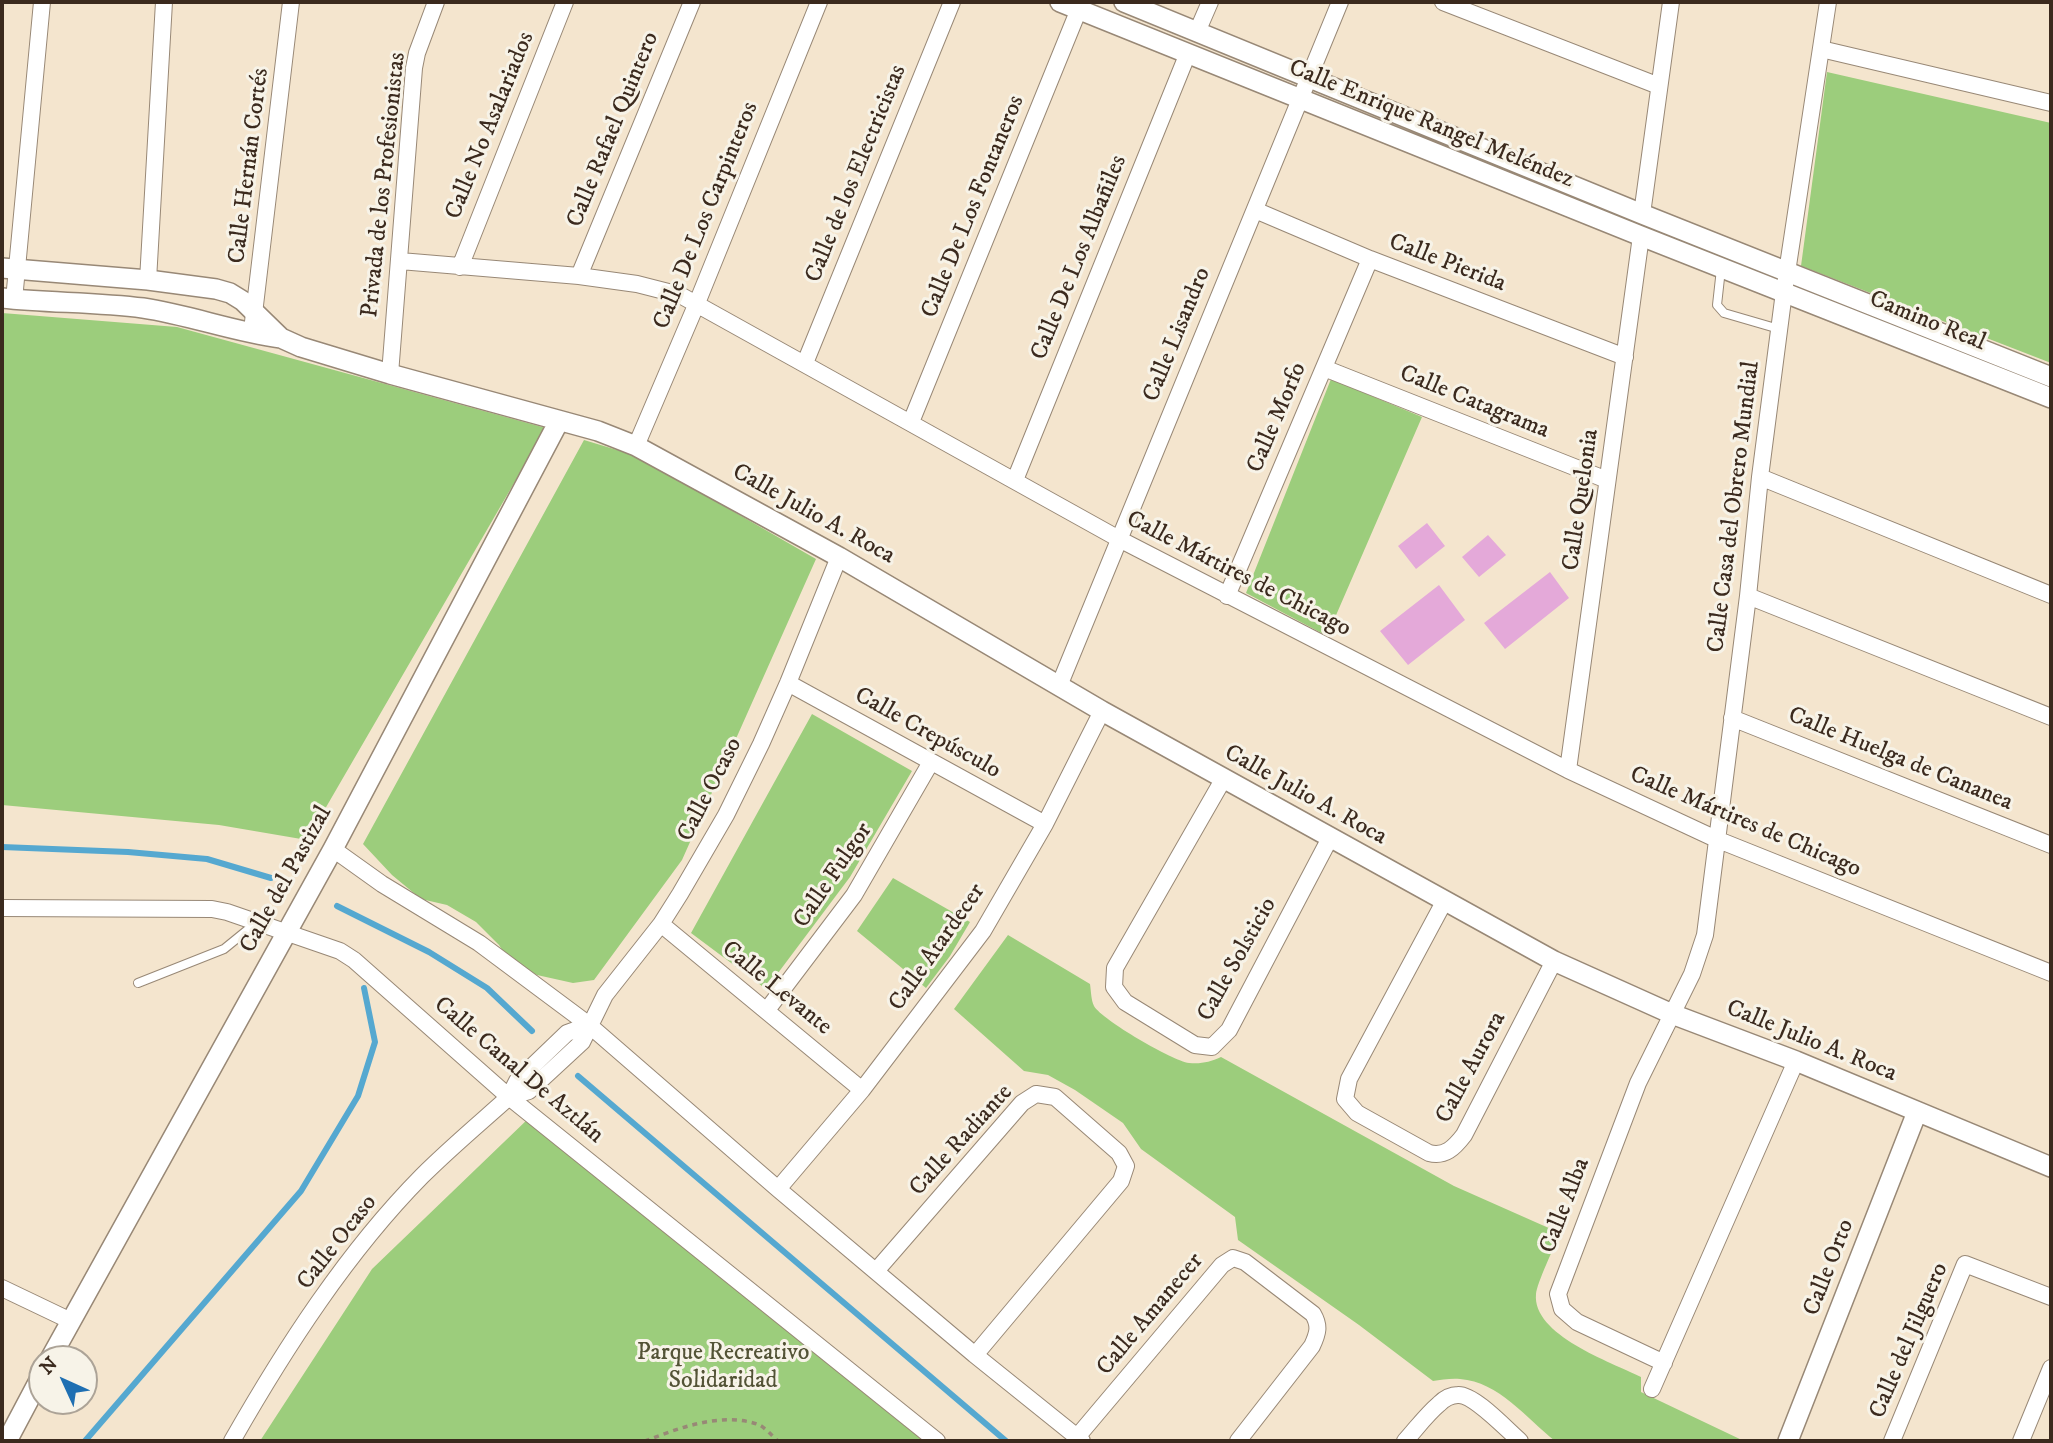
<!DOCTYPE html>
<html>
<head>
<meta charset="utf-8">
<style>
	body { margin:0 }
	#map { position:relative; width:2053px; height:1443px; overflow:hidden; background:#f4e5ce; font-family:"IM FELL DW Pica",serif }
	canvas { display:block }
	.frame { position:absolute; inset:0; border:4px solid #3b2a1e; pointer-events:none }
	.north { position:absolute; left:28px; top:1345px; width:70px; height:70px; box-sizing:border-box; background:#f7f3e8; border:2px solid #aca397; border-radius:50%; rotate:315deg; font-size:19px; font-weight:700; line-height:28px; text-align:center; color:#3b2a1e }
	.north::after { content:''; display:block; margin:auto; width:24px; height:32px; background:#1f6fb2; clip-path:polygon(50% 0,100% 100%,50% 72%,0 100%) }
</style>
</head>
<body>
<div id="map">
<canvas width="2053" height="1443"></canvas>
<div class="frame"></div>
<div class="north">N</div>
</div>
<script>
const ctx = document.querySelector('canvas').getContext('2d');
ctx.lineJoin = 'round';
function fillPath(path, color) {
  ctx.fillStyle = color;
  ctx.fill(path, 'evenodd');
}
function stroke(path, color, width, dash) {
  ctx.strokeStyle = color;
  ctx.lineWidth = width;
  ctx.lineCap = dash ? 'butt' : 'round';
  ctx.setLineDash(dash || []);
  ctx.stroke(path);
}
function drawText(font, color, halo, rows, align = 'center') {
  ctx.font = font + ' "IM FELL DW Pica",serif';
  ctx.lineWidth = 6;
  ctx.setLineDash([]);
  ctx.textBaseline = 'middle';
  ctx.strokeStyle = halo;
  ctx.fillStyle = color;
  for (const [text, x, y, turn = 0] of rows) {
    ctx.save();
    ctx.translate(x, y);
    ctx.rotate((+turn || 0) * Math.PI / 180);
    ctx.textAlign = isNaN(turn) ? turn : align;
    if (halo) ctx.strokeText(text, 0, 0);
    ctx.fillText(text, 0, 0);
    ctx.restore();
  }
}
const green = new Path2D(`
	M1827,72L2051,123V363L1801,266Z
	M2,313L177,327L546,428L307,840L219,825L2,805Z
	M1331,379L1422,417L1327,636L1246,593Z
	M584,440L637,456L816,559L682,860L594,980L573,983L537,975L509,961L499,945L476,922L447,905L421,899L392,875L363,844Z
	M812,714L912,771L850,877L766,989L691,933Z
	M893,878L970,922L950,956L926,988L857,931Z
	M1008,935L1090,984C1091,990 1091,1000 1094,1006C1102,1020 1173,1061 1189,1063C1202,1064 1210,1062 1221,1057L1454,1186L1560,1233C1555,1245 1537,1283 1536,1294C1532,1335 1611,1362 1641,1377V1392L1744,1441H1555C1526,1418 1499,1382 1460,1379C1451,1378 1441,1380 1433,1381L1359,1325L1238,1240L1235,1217L1141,1149L1123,1123L1075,1090L1048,1075L1024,1071L954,1009Z
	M530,1117L934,1441H260L372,1269Z`);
const stream = new Path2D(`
	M2,847L128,852L207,859L271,878
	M337,906L429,952L487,988L532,1031
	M578,1076L1006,1441
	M85,1441L301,1191L358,1096L375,1042L364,988`);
const building = new Path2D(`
	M1427,523L1445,546L1416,569L1398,546Z
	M1488,535L1506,555L1479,577L1462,557Z
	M1550,572L1569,598L1505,649L1484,623Z
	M1439,585L1465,620L1408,665L1380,631Z`);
const path = new Path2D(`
	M645,1441C679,1428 721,1412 757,1424C764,1426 772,1436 778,1441`);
const service = new Path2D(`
	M1721,269L1717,305L1724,313L1779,329
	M138,983L224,949L256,923`);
const minor = new Path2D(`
	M1443,2L1659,86
	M1197,32L1210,2
	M1821,49L2051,103
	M1255,210L1370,259L1625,357
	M1642,214L1671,2
	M400,261L579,276L637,284L680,295L1119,539L1568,770L1716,839L2051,973
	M460,267L565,2
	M579,276L692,2
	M148,280L164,2
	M14,300L42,2
	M253,322L291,2
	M805,363L952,2
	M1324,368L1607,480
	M390,374L414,68L417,53L436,2
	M911,422L1079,9
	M636,446L697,303L819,2
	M1760,477L2051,595
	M1015,480L1188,53
	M1227,596L1370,259
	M1748,596L2051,717
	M788,683L1045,824
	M1059,686L1340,2
	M1732,718L2051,845
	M1568,770L1641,236
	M1224,778L1115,968L1114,987L1125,1002L1195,1045L1212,1047L1229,1030L1330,838
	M333,849L382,884L479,943L589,1025L778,1189L975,1355L1082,1441
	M1444,902L1349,1079L1345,1099L1357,1113L1429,1153C1445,1157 1454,1148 1464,1135L1554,961
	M2,908L212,909L227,912L340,951L354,960L509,1097L937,1441
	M661,924L862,1090
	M767,1010L854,895L931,762
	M509,1097L529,1091L582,1042L605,995L661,924L680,894L726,815L761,744L788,683L839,557
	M778,1189L862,1090L983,931L1045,824L1102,711
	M876,1271L1022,1103L1036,1094L1055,1097L1119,1153L1126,1166L1121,1181L975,1355
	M2,1288L71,1321
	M1664,1363L1577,1322L1562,1309L1558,1294L1638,1083L1692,974L1705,935L1748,596L1760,477L1784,292L1828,2
	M1652,1389L1796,1061
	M1077,1437L1222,1265L1233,1258L1245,1262L1313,1314C1320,1326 1318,1333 1312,1346L1238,1441
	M232,1441C285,1348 347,1252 422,1176C450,1148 480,1123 509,1097L517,1081L567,1033L589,1025
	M1405,1441C1416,1429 1426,1415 1439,1404C1444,1399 1451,1395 1458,1395C1474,1394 1507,1430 1520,1441
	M1892,1441L1965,1264L2051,1297
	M2021,1441L2051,1368`);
const tertiary = new Path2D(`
	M1060,2L1641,236L2051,398
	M1124,2L1642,214L2051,377
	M2,268L148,280L216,289L230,293L243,301L281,338L301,347L390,374L598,431L636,446L839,557L1102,711L1554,961L1672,1014L1796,1061L2051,1167
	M2,298C48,303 96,302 143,308C190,315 234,332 281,338
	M50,1359L333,849L559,421
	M7,1441L42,1375
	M1788,1441L1917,1112`);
const streetNames = [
	["Calle Enrique Rangel Meléndez",1431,125,22],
	["Calle No Asalariados",491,126,-68],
	["Calle Rafael Quintero",614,130,-68],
	["Calle Hernán Cortés",250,166,-83],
	["Calle de los Electricistas",857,174,-68],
	["Privada de los Profesionistas",385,185,-84],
	["Calle De Los Fontaneros",974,207,-68],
	["Calle De Los Carpinteros",707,216,-68],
	["Calle De Los Albañiles",1080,258,-68],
	["Calle Pierida",1447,264,21],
	["Camino Real",1927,322,22],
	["Calle Lisandro",1178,335,-68],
	["Calle Catagrama",1474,403,22],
	["Calle Morfo",1278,418,-67],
	["Calle Quelonia",1582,500,-82],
	["Calle Casa del Obrero Mundial",1735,507,-83],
	["Calle Julio A. Roca",813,515,29],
	["Calle Mártires de Chicago",1238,575,27],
	["Calle Crepúsculo",927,734,29],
	["Calle Huelga de Cananea",1900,760,22],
	["Calle Ocaso",711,790,-63],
	["Calle Julio A. Roca",1305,796,29],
	["Calle Mártires de Chicago",1745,823,23],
	["Calle Fulgor",834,876,-56],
	["Calle del Pastizal",287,880,-61],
	["Calle Atardecer",938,948,-55],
	["Calle Solsticio",1238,960,-61],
	["Calle Levante",776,989,39],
	["Calle Julio A. Roca",1811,1042,22],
	["Calle Aurora",1472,1068,-62],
	["Calle Canal De Aztlán",518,1071,40],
	["Calle Radiante",962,1141,-48],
	["Calle Alba",1566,1206,-69],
	["Calle Ocaso",338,1243,-52],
	["Calle Orto",1830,1268,-69],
	["Calle Amanecer",1151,1315,-50],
	["Calle del Jilguero",1910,1341,-67]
];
const parkNames = [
	["Parque Recreativo",723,1354],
	["Solidaridad",723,1382]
];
fillPath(green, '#9ccd7c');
stroke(stream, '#55a8d0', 6);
fillPath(building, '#e4a9d9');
stroke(service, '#988876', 10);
stroke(minor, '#988876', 18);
stroke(tertiary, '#988876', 22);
stroke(path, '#988876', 3.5, [5, 5]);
stroke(service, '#fff', 8);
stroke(minor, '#fff', 16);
stroke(tertiary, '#fff', 19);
drawText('24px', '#3b2a1e', '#f7f3e8', streetNames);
drawText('24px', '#535336', '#f7f3e8', parkNames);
</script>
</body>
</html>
